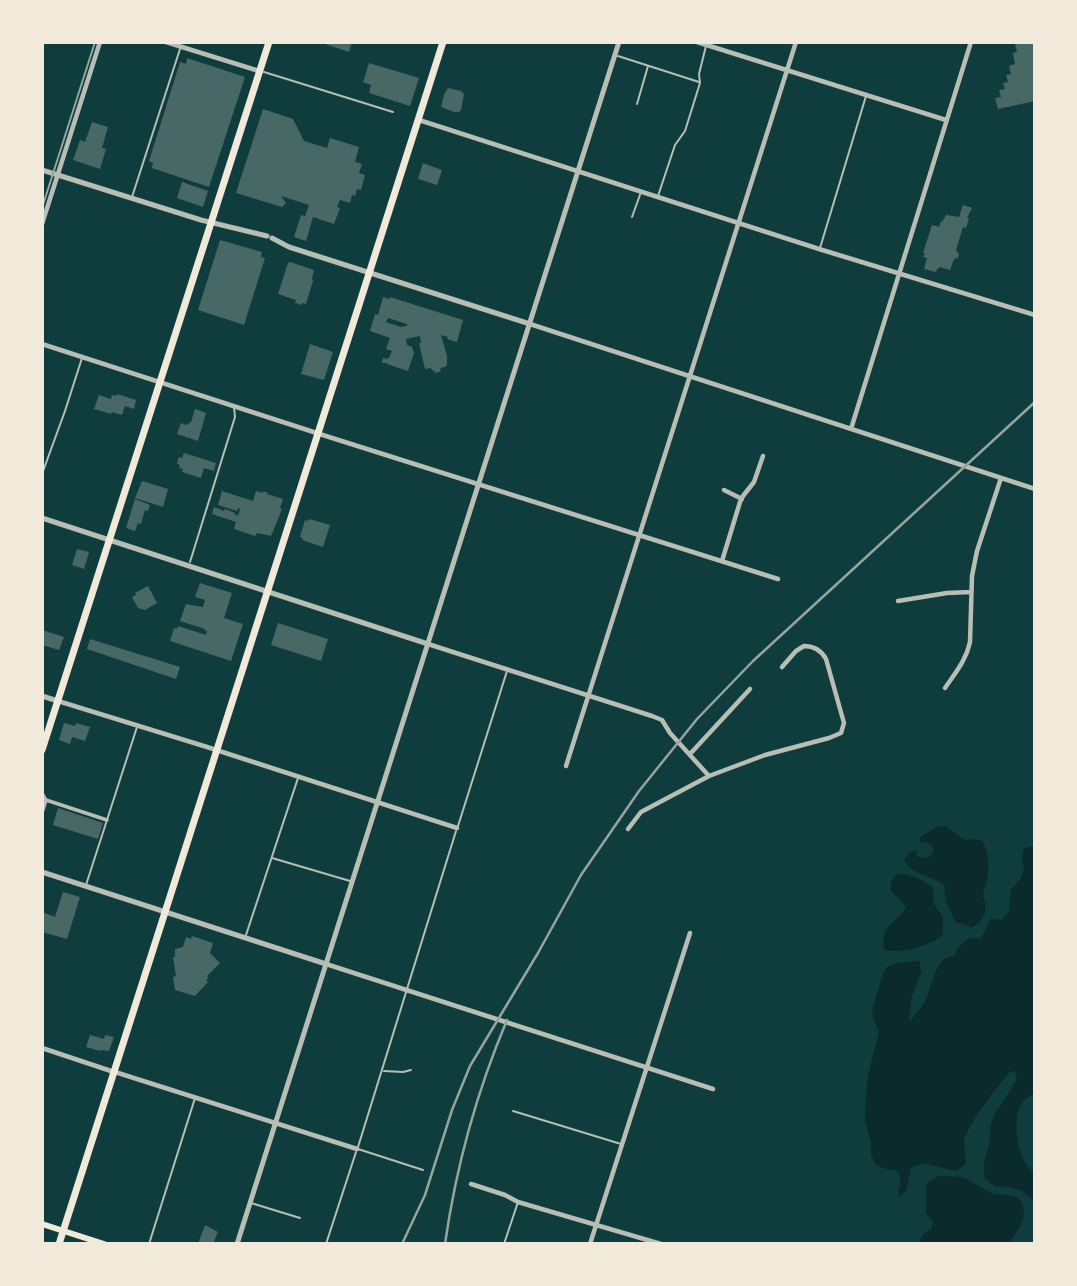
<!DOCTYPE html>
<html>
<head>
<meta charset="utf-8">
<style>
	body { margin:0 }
	#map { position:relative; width:1077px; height:1286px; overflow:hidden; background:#0f3d3e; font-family:"Alegreya Sans",sans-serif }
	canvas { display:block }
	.frame { position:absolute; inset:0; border:44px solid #f1e9da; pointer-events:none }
</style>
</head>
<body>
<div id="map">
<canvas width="1077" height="1286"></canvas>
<div class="frame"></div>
</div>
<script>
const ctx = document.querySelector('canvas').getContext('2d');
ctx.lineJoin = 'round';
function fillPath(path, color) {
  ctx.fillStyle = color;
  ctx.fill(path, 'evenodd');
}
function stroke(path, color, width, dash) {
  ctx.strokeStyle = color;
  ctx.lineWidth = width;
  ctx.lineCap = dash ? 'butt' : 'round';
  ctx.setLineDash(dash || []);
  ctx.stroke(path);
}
const water = new Path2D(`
	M945,826L965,840L974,839L982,841C991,855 989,869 986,885C985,888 983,892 983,896C983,898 985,899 985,901C988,914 981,923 971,928L964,924L956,923L946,901L944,885C931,874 912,876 904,860L908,853L916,850L917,856L923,858L931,856L934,848L928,843L920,842L919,838L937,827Z
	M1035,846V1094C1032,1095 1027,1097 1025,1099C1009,1115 1017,1162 1035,1174V1202C1023,1190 1013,1185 996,1187L985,1179C982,1164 985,1159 989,1145C991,1138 989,1129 991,1123C997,1106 1010,1094 1017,1078L1015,1071L1010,1072C999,1084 965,1127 964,1142C964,1149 966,1156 966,1164L956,1171L922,1163L911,1168L906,1191L900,1197L898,1192L901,1182L898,1171L886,1169L876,1165L871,1154V1142L865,1120V1109L868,1075L879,1031L874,1021L872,1010L882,977L887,967L897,963L920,961L921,973L912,996L909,1018L911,1020L925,1002L937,968L944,959L954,955L960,945L969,938L980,939L986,930L990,919L1002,920L1009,911L1011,889L1019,881L1024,871L1022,859L1024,848Z
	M904,874C915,876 925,881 933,888L934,904L943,918V934C932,946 900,954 884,950C880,920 897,927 906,906L891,891V882L896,875Z
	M939,1176L963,1177L993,1194L1016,1196C1033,1214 1019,1226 1009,1244H919L922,1235L932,1228L933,1222L926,1213V1184Z`);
const building = new Path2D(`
	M319,42H352L349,52Z
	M1021,42H1035V101L998,109L995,98L1001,97L999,90L1005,89L1003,83L1008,82L1006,75L1011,74L1009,66L1015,64L1013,53L1017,52L1015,44Z
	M187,58L245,77L209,187L152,168L153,163L149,161L180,62L186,64Z
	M369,63L419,78L410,106L369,93L371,85L363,82Z
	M448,88L461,91L464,94L461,110L459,112H454L441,107L444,95Z
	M263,109L293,119L304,141L327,148L330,138L359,147L355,162L362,164L359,173L365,175L361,190L357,189L355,196L352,195L350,203L340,200L337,207L340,208L334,224L313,217L306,241L294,237L301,215L305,216L309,205L281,196L286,203L282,207L236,193Z
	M92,122L108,127L102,148L106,149L100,169L73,160L80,140L85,142Z
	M423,163L442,170L437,185L418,179Z
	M182,182L208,191L203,207L177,198Z
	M963,205L972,208L967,218H969L966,228L963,227L956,250L959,254L958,258L954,259L950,270L940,267L937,269L936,272L924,269L927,258L923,257L925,253H923L932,225L939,227L941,221L942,222L946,215L959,217Z
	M220,240L262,252L261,257L265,258L244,325L198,310Z
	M290,262L314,270L312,278L313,281L306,304L302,303V305L295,303L296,300L278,294L288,263Z
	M383,297L390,299V297L463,320L457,342L447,339L448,337L441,335L447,356V365L445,367L440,368L441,371L436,373L430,368L425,369L419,343H421L420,336L406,339L407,345L412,347L414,353L408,371L387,364L388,363H382L383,358L387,359L388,358H389L392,351L386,349L390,338L370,331L375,314L378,315ZM388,318L407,324V326L401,327L386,322Z
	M310,344L333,352L324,380L301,374Z
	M117,394L136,400L134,409L125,406L122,415L112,412L111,414L94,409L99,395L111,399L112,395L116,396Z
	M195,409L206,413L198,441L177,434L181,423L186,425L191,422Z
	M184,453L216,463L214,471L204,468L201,478L182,472L183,469L179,468L180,465L177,464V463L179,457L182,458Z
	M142,481L168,489L163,507L135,498Z
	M222,491L253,501L256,491L263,493V491L268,493L267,494L283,499L280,508L282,509L271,536L257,533L255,536L234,529L236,522L212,514L214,507L224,511L225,509L235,513L234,514L238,516L240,509L238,508L237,511L218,505Z
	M135,499L150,505L148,511L145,510L141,524L138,523L135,531L126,528Z
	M309,519L330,525L323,547L302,540L303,538L300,537L305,520L308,521Z
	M77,549L89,552L84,569L72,565Z
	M200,583L232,593L224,618L243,624L231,661L170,641L174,628L177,629L178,626L206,635L207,631L204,630L205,629L180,621L186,604L203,607L205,600L195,597Z
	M148,586L157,603L145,610L138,608L132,597L136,595L135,593Z
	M278,623L328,639L321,661L271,645Z
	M42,630L64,637L59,650L42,645Z
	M90,639L180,667L176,679L87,649Z
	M64,723L75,726L76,723L90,727L85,741L72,737L70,744L59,740Z
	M58,808L103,823L98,839L53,825Z
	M63,892L80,897L67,939L42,932V912L55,917Z
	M192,936L213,943L210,953L220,963L207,976L209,978L206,980L208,982L195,996L175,990L173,977L176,976L173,957H175V949L183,947L186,937L191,939Z
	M90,1035L104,1039L105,1035L114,1037L109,1051L101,1050L100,1051L86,1047Z
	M205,1225L218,1232L213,1244H198Z`);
const service = new Path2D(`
	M618,56L699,82
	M264,72L393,112
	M637,104L648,66
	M658,196L675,145L685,131L700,83L699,74L707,42
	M132,197L180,49
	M632,217L641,192
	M820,248L866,96
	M42,474L65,411L82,358
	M190,562L235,417L234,407
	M458,826L507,671
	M272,858L350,881
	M86,885L137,727
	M246,935L298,778
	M384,1071L403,1072L411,1070
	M513,1111L621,1144
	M358,1147L456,831
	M358,1149L423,1170
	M251,1203L300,1218
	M149,1244L195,1098
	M326,1244L356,1152
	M504,1244L518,1202`);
const pedestrian = new Path2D(`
	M42,793L46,800
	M42,813L46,800L107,820`);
const minor = new Path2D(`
	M166,42L259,71
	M697,42L946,120
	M419,120L819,249L1035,315
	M42,224L100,42
	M530,324L1035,489
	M42,344L329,437L778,579
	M851,429L971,42
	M724,490L742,499
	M722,561L740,502L743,496L754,482L763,456
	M898,601L947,593L971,592
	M428,644L652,716L662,720L670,733L709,776
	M945,688C955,673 966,661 970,642L972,576L977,551L1001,478
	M58,701L207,747L457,828
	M690,754L750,689
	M566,766L796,42
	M628,829L641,812L709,776L765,755L829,738L841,733L844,723L826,659C821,650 814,646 804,646L796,651L782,667
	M326,964L713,1089
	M115,1072L357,1149
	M471,1184L505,1195L518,1202L661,1244
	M590,1244L690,933`);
const tertiary = new Path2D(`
	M42,170L201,220L267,236
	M272,238L289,247L530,324
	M42,518L428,644
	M42,696L58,701
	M42,872L326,964
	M42,1048L114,1072
	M237,1244L619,42`);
const primary = new Path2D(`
	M42,1224L104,1244`);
const trunk = new Path2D(`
	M42,750L269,42
	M59,1244L443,42`);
const tram = new Path2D(`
	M42,208L95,42`);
const rail = new Path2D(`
	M402,1244L425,1195L452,1110L470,1066L538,953L581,875L639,791L697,719L753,661L1035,402
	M445,1244C456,1167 477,1091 507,1020`);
fillPath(water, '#0a2a2b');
fillPath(building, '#486865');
stroke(service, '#b8beb3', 2);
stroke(pedestrian, '#b8beb3', 3.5);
stroke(minor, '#b8beb3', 4.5);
stroke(tertiary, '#b8beb3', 5);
stroke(primary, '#f1e9da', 6);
stroke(trunk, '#f1e9da', 7);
stroke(tram, '#97a49c', 2);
stroke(rail, '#97a49c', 2.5);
</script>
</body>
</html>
